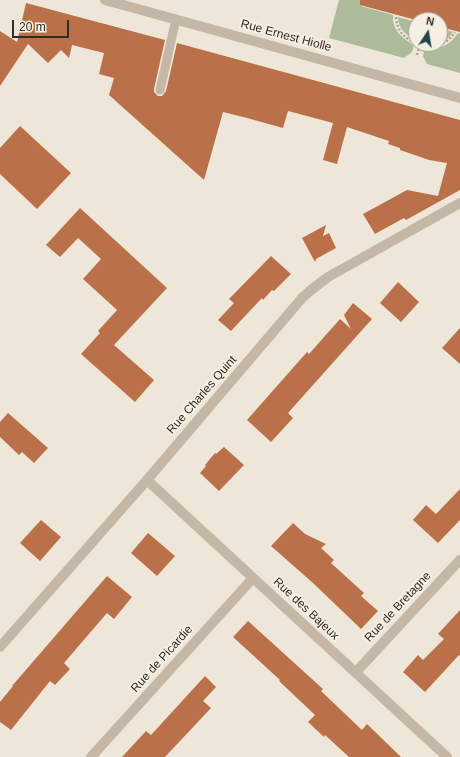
<!DOCTYPE html>
<html>
<head>
<meta charset="utf-8">
<style>
	body { margin:0 }
	#map { position:relative; width:460px; height:757px; overflow:hidden; background:#eee6d8; font-family:Helvetica,sans-serif }
	canvas { display:block }
	.north { position:absolute; left:408px; top:12px; width:40px; height:40px; box-sizing:border-box; background:#f6f0e4; border:1px solid #a7a198; border-radius:50%; rotate:12deg; font-size:11px; font-weight:700; line-height:16px; text-align:center; color:#312b26 }
	.north::after { content:''; display:block; margin:auto; width:14px; height:18px; background:#20464e; clip-path:polygon(50% 0,100% 100%,50% 72%,0 100%) }
	.scale { position:absolute; left:12px; top:20px; width:57px; height:18px; box-sizing:border-box; border:2px solid #312b26; border-top:0; padding-left:5px; font-size:12px; line-height:14px; white-space:nowrap; color:#312b26; -webkit-text-stroke:3px #f6f0e4; paint-order:stroke }
</style>
</head>
<body>
<div id="map">
<canvas width="460" height="757"></canvas>
<div class="north">N</div>
<div class="scale">20 m</div>
</div>
<script>
const ctx = document.querySelector('canvas').getContext('2d');
ctx.lineJoin = 'round';
function fillPath(path, color) {
  ctx.fillStyle = color;
  ctx.fill(path, 'evenodd');
}
function stroke(path, color, width, dash) {
  ctx.strokeStyle = color;
  ctx.lineWidth = width;
  ctx.lineCap = dash ? 'butt' : 'round';
  ctx.setLineDash(dash || []);
  ctx.stroke(path);
}
function drawText(font, color, halo, rows, align = 'center') {
  ctx.font = font + ' Helvetica,sans-serif';
  ctx.lineWidth = 4;
  ctx.setLineDash([]);
  ctx.textBaseline = 'middle';
  ctx.strokeStyle = halo;
  ctx.fillStyle = color;
  for (const [text, x, y, turn = 0] of rows) {
    ctx.save();
    ctx.translate(x, y);
    ctx.rotate((+turn || 0) * Math.PI / 180);
    ctx.textAlign = isNaN(turn) ? turn : align;
    if (halo) ctx.strokeText(text, 0, 0);
    ctx.fillText(text, 0, 0);
    ctx.restore();
  }
}
const green = new Path2D(`
	M339,0H362L361,6L393,15C392,30 402,38 414,45L412,52L404,58L329,38Z
	M398,17L416,22V40C406,36 398,28 398,17Z
	M440,28L453,32L448,38L440,43Z
	M458,33L460,34V73L427,64L423,56L425,47C440,50 449,46 458,33Z`);
const building = new Path2D(`
	M360,0H460V32L440,27V20H416L360,5Z
	M26,3L165,40L154,89V92L158,96H162L166,91L177,43L460,120V190L406,220L404,218L375,234L363,214L407,190L438,196L447,163L429,160L400,150V148L388,144L389,141L347,127L337,164L323,160L333,123L288,111L283,128L247,118L223,112L204,180L109,95L114,78L99,74L104,53L72,45L69,58L61,50L48,63L28,44L0,86V31L17,42Z
	M20,126L71,173L37,209L0,174V148Z
	M80,208L167,288L114,345L154,380L135,402L81,354L100,333L98,331L117,310L83,279L101,259L78,238L60,257L46,245Z
	M326,225L323,236L329,233L336,248L316,259L315,262L302,238Z
	M271,256L291,274L274,291L272,290L263,300L262,298L231,331L218,320L234,303L229,299Z
	M398,282L419,302L401,322L380,303Z
	M353,303L372,319L288,413L293,418L271,442L247,420L307,352L309,354L340,319L351,329L344,315Z
	M460,328V364L442,348Z
	M8,413L48,448L34,463L22,452L19,455L0,437V422Z
	M224,447L244,465L219,491L200,473L206,466L205,465L215,453L216,454Z
	M460,489V520L438,543L413,520L426,505L436,514Z
	M41,520L61,537L40,561L20,543Z
	M293,523L305,534L326,544L321,548L334,560L331,563L364,593L361,596L378,611L361,629L313,583L271,546Z
	M148,533L175,556L157,576L131,553Z
	M107,576L132,597L114,619L107,613L64,663L70,669L55,685L50,681L11,730L0,722V702L13,686H12Z
	M460,610V656L459,655L425,692L403,672L418,655L423,660L444,639L438,634Z
	M248,621L323,689L321,691L362,730L367,724L401,757H349L325,735L324,737L308,722L315,715L279,681L280,680L233,637Z
	M205,676L216,687L203,701L211,708L165,757H122L146,731L151,735Z`);
const path = new Path2D(`
	M396,17C397,31 404,38 416,43
	M419,44C433,47 446,46 455,32
	M417,55L420,44`);
const lane = new Path2D(`
	M160,90L176,19`);
const street = new Path2D(`
	M105,0L460,98
	M147,480L447,757
	M0,647L147,480L302,298L311,290L328,277L460,203
	M356,672L460,560
	M91,757L253,578`);
const streetNames = [
	["Rue Ernest Hiolle",286,36,15],
	["Rue Charles Quint",202,395,-49],
	["Rue de Bretagne",398,607,-47],
	["Rue des Bajeux",306,609,43],
	["Rue de Picardie",162,659,-48]
];
fillPath(green, '#adbb9a');
fillPath(building, '#ba714a');
stroke(path, '#b0a190', 2.5, [2, 2]);
stroke(lane, '#c4b7a6', 9);
stroke(street, '#c4b7a6', 10);
drawText('12px', '#312b26', '#f6f0e4', streetNames);
</script>
</body>
</html>
